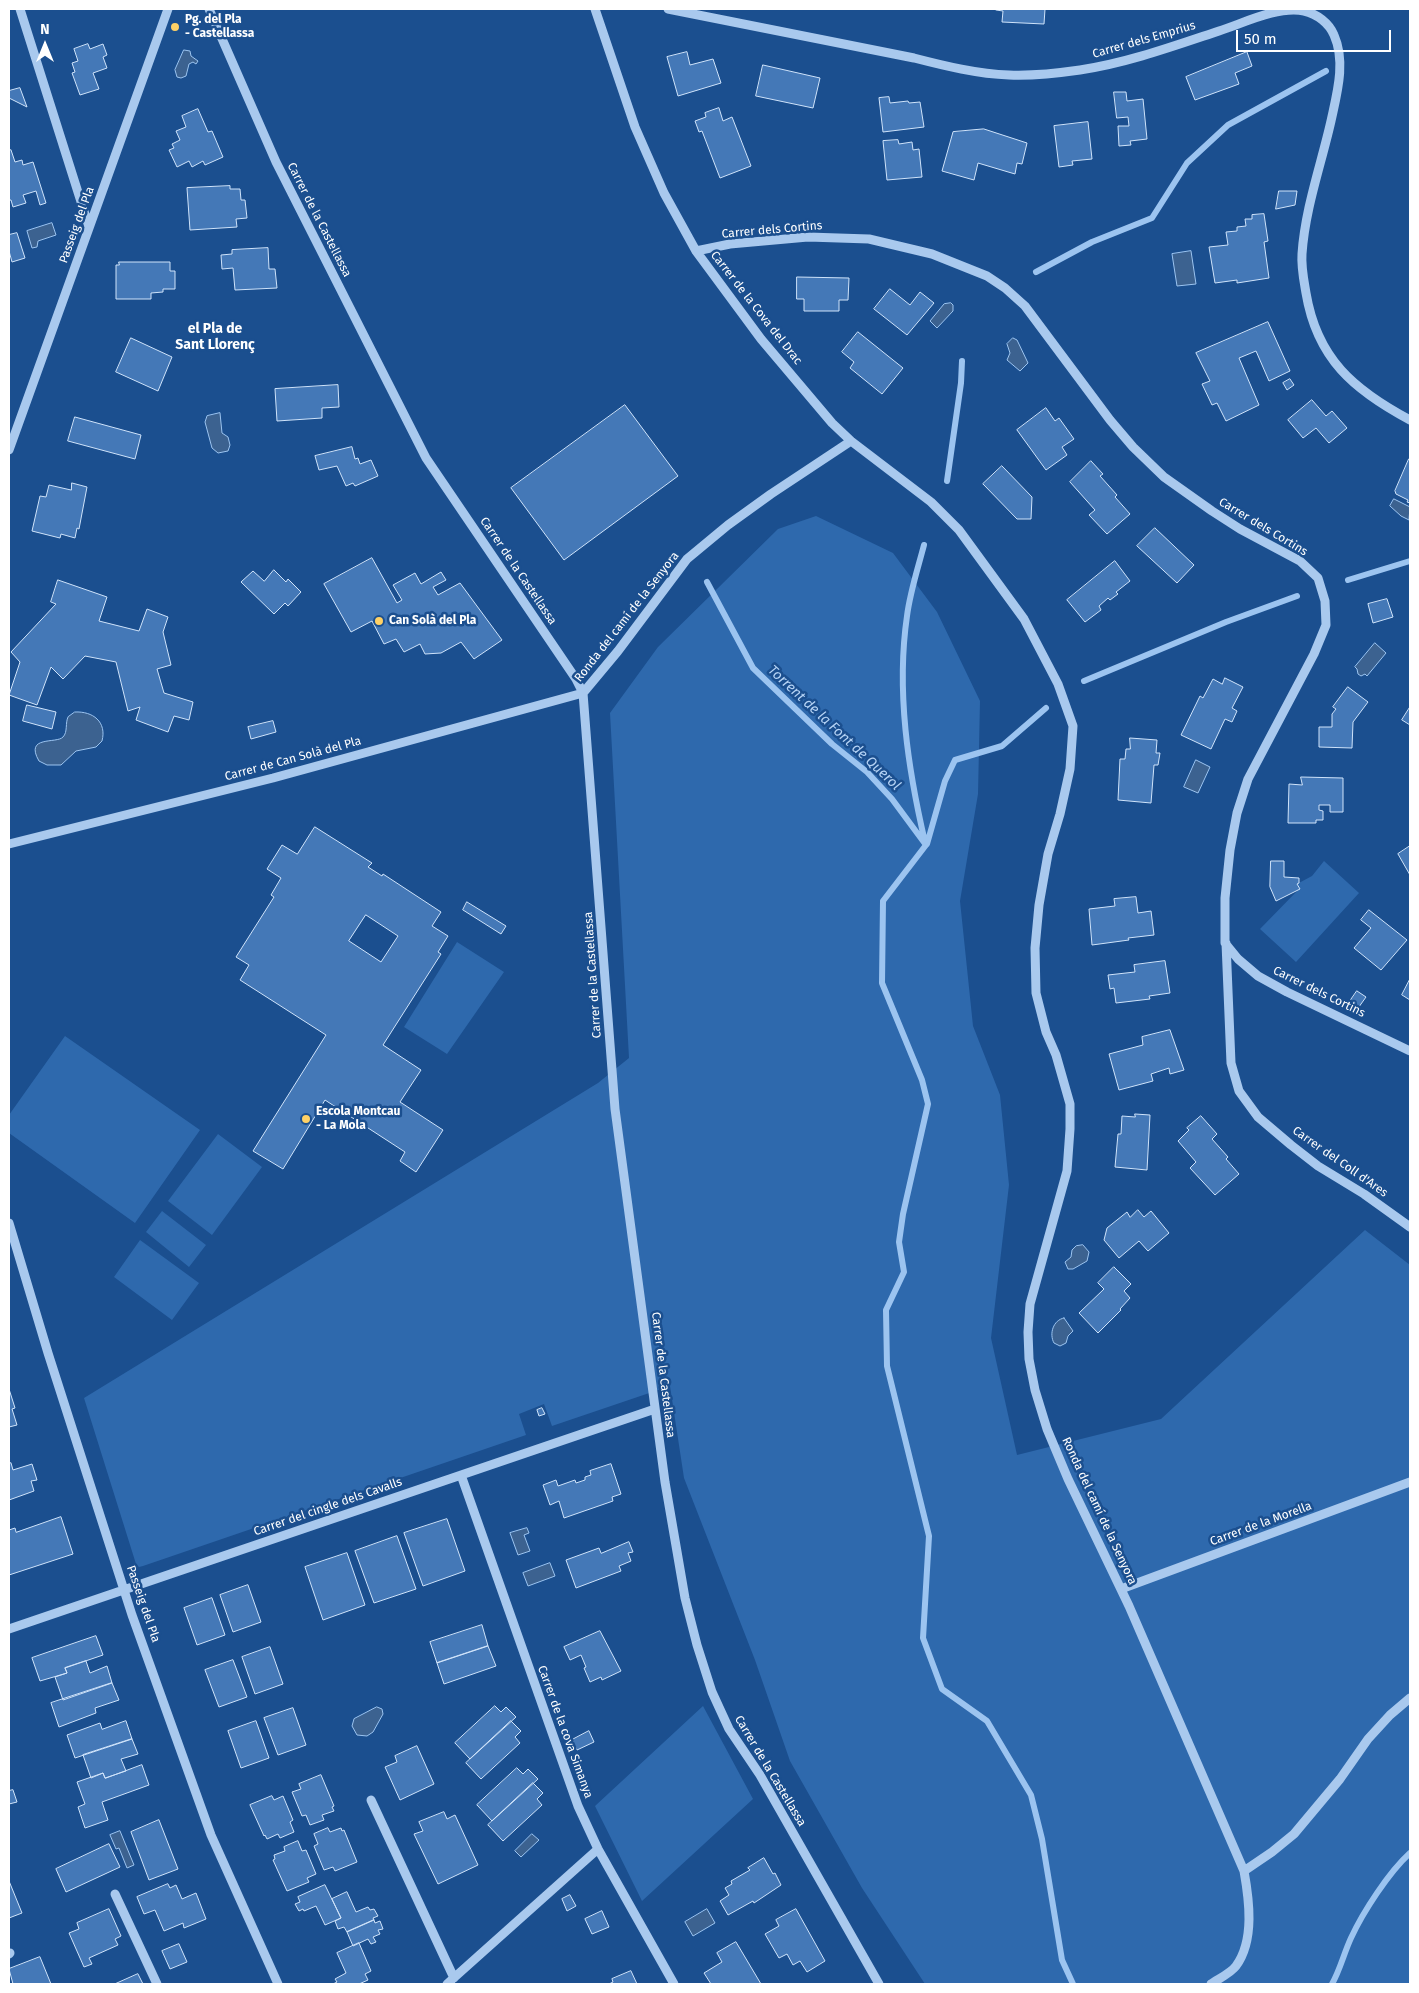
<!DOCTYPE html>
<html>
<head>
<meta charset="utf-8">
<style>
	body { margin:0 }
	#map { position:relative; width:1419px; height:1993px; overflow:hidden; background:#1b4f8f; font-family:"Fira Sans",sans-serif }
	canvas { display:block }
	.frame { position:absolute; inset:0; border:10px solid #fff; pointer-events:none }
	.north { position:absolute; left:20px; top:20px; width:50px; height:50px; -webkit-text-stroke:4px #1b4f8f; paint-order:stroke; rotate:0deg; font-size:14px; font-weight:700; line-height:20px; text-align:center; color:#fff }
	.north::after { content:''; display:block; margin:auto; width:18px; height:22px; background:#fff; clip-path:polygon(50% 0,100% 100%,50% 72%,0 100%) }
	.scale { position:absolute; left:1236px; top:30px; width:155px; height:22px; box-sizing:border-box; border:2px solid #fff; border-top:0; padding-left:6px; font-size:15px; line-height:18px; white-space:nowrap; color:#fff; -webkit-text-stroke:4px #1b4f8f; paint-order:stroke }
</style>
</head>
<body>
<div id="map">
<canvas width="1419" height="1993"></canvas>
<div class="frame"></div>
<div class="north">N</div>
<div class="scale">50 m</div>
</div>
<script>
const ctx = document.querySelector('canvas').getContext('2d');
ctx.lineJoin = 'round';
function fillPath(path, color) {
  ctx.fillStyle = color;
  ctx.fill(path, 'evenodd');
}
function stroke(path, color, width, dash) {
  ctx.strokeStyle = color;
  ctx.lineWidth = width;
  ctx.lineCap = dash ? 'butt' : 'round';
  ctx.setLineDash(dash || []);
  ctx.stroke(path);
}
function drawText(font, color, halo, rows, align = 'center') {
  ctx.font = font + ' "Fira Sans",sans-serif';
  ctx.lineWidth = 5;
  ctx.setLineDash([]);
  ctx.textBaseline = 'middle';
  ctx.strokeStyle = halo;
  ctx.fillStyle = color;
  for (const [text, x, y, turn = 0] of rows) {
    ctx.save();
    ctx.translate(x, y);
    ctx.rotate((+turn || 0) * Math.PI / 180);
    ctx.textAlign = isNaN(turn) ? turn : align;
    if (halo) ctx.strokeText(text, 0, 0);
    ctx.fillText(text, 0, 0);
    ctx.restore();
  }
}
const green = new Path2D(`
	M816,516L893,553L937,612L980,701L978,794L960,901L973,1026L1000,1095L1009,1185L991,1338L1017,1455L1161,1419L1365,1230L1410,1265V1984H925L862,1888L790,1761L755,1660L684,1478L670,1386L552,1426L544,1404L519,1414L526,1435L143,1566L139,1567L136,1564L84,1398L598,1083L629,1058L610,713L658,647L778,529Z
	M1324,861L1359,893L1296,962L1260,929L1299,889L1297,884L1312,876Z
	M457,942L504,972L447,1054L404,1027Z
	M65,1036L200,1130L135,1223L9,1133V1115Z
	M218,1134L262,1167L212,1235L168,1201Z
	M162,1211L206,1245L189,1267L146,1232Z
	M140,1240L199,1283L172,1320L114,1277Z
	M703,1706L753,1799L642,1901L595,1806Z`);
const water = new Path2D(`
	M184,50L190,51L191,56L198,61L196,64L193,62L189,64L186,76L181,78L177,77L175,70Z
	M52,223L56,235L38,241L37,247L32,248L27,231Z
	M1191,251L1196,284L1177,286L1172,254Z
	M951,303L953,305V311L937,328L930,321L944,304Z
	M1013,338L1017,340L1028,363L1020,371L1007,360L1010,353L1007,344Z
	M220,413L222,433L228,437L230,445L228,451L218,453L212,448L205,422L207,416Z
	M1394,499L1410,507L1409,520L1401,516L1390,506Z
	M1375,643L1386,653L1367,676L1365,674L1361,676L1358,674L1357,669L1355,667Z
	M75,712C93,711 107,722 102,741L96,747L76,751L61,765H47L39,761C24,735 57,744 63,737C68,732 65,723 68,717Z
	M1196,760L1210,767L1198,793L1184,787Z
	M1083,1245L1089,1252L1087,1261L1073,1269H1068L1065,1262L1071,1257L1072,1250L1076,1246Z
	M1064,1318L1073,1331L1068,1336L1066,1343L1060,1346L1054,1343C1049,1334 1053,1320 1064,1318Z
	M527,1528L529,1533L524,1535L530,1551L518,1555L510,1533Z
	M550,1563L555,1576L528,1586L523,1573Z
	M377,1707L382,1709L383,1714L373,1732L367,1736L357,1735L352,1726L354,1719Z
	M120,1831L134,1865L127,1868L119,1848L116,1849L110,1835Z
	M532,1834L539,1840L521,1857L515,1851Z
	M707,1909L715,1923L693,1936L685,1922Z`);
const stream = new Path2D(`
	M1036,272L1092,242L1152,218L1187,163L1228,125L1326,71
	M947,481L961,383L962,361
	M924,545C918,568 910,592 907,616C896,691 908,769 925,842
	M1348,580L1410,561
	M707,582L753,668L832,744L867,772L892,799L926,845L883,901L882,983L922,1080L928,1104L903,1214L899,1242L904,1272L886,1310L887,1366L929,1536L923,1638L942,1689L987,1721L1031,1795L1042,1839L1062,1960L1073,1984
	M1084,681L1226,622L1297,596
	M927,844L945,781L955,760L1002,746L1046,708
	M1332,1984C1340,1970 1344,1953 1351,1938C1363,1912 1389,1872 1410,1853`);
const building = new Path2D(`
	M996,9H1045L1044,24L1002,22L1003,11L996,10Z
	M88,44L90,49L103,44L107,55L103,57L107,68L93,73L99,89L80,95L72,73L75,72L72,63L78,61L74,49Z
	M687,52L690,65L713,59L721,83L678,96L667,57Z
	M1247,52L1252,66L1235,73L1239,84L1195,100L1186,77Z
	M763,65L820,78L813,108L756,96Z
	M20,88L27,107L9,98V91Z
	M1114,92H1126L1127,101L1143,99L1147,139L1130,141L1131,145L1119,146L1118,126H1129L1128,117L1117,118Z
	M889,97L890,103L908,101L909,103L920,102L924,127L883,132L879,98Z
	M719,108L723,121L732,117L751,166L720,178L702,131L699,132L695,121L706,117L705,113Z
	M198,109L208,132L212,131L223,157L205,165L203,161L192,167L189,161L177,167L169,150L174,148L172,144L180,140L176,131L186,127L182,116Z
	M1088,122L1092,159L1072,161L1073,165L1059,167L1054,126Z
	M984,129L1027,143L1022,164L1017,163L1015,174L978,163L974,180L942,171L953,132Z
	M898,140L899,144L912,142L913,150L919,149L922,177L887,180L883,141Z
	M11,150L15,162L22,160L23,165L33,162L46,203L40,205L36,191L23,195L26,203L13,207L11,200H9V151Z
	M230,186V189H240L241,200H245L247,218L236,219L237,227L190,230L187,188Z
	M1279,191H1297L1295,205L1276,209Z
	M1264,214L1268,241L1264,242L1269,278L1237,283V280L1215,283L1209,247L1228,245L1226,232L1237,231V227L1246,226L1245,219H1252V215Z
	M17,233L25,258L12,262L9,251V235Z
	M268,248L269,269H275L277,288L235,290L233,268L222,269L221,255L232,254V250Z
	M119,262H170V271H175V289H163V292L151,293V299H116V265H119Z
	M797,277L849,278L848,300H839V311H804V299H797Z
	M890,289L910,305L920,292L934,303L907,335L874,309Z
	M1268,322L1290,371L1269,381L1256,351L1239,358L1259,405L1226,421L1217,403L1212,405L1202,384L1210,381L1196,353Z
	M858,332L903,368L882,394L850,368L854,362L842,352Z
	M131,338L172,357L158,391L116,372Z
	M1290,379L1294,385L1287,390L1283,383Z
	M338,385L339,407L322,408V418L277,421L275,389Z
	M1312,400L1326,416L1332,411L1347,428L1329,443L1316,428L1303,438L1288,420Z
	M625,405L678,476L564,560L511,488Z
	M1046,408L1055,421L1059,418L1074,439L1062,447L1067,455L1046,470L1017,430Z
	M75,417L141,435L135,459L68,441Z
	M352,447L355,459L358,458L360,464L371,460L378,476L355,486L353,483L346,486L337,466L319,470L315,456Z
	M1409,459H1410V503L1407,502L1408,500L1396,494L1395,491Z
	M1091,461L1103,474L1100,476L1117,495L1115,497L1130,514L1107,534L1089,515L1095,510L1070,482Z
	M1002,466L1032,497L1031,519H1017L983,484Z
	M72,483L87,487L79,529L77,528L75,538L61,534L60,538L32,531L40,496L46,497L49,485L71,490Z
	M1155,528L1194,565L1177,583L1137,546Z
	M372,558L397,603L402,600L393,585L415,573L421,584L441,572L446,580L433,587L438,595L460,583L502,640L474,659L461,642L441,653L425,654L420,644L404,652L396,639L384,644L372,621L351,632L324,584Z
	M1115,561L1130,581L1116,592L1118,594L1110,600L1108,598L1099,606L1101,610L1085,622L1067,600Z
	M274,570L286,582L288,579L301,592L288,606L285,603L274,614L241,582L253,571L264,581Z
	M58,580L107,597L99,621L139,631L147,609L168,617L163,632L171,665L157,669L164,693L193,702L189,720L174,716L168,732L136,720L140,707L128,711L116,662L85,656L63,679L51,667L37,705L9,695L20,662L11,652L56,604L51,602Z
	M1387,599L1393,617L1373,623L1368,604Z
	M1225,678L1243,687L1232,708L1237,711L1232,722L1225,719L1211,749L1181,735L1200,696L1203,698L1213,679L1222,684Z
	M1348,687L1368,702L1353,722L1352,748L1319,747V727H1332V714L1336,709L1333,707Z
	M27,705L56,712L52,729L23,721Z
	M1410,707V725L1402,720Z
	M273,721L276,732L251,739L248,727Z
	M1130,738L1157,740L1156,753H1160L1158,765H1154L1151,803L1118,800L1120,759H1125L1126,749H1130Z
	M1301,777L1343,778V812H1330V805H1319V810L1323,811V820H1316V823H1288L1289,784L1302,785Z
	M315,827L372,863L368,867L382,876L383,874L441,912L432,926L448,936L438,952L441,954L383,1045L421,1070L400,1102L443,1130L416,1172L400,1161L405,1152L325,1100L283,1169L253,1151L326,1035L240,980L249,965L236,957L274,897L271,895L281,878L267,869L282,845L297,854ZM366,915L398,936L381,962L349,941Z
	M1410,846V875L1398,854Z
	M1271,861H1284V877L1299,878V883L1297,884L1300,889L1276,901L1270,887Z
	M1136,897L1138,913L1151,911L1154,935L1128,938L1129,940L1092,945L1089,909L1115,906L1114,899Z
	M467,902L506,926L501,934L463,910Z
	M1369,910L1407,940L1381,970L1354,948L1371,928L1361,920Z
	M1165,961L1170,993L1149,996L1150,999L1116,1003L1114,988L1110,989L1108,975L1135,972L1134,965Z
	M1410,979V1000L1402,995Z
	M1357,991L1366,997L1356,1011L1346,1007Z
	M1170,1030L1184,1070L1170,1074L1169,1068L1151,1074L1153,1081L1119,1090L1109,1054L1143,1045L1142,1037Z
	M1135,1114L1150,1115L1147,1170L1115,1167L1118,1134H1121L1122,1116L1135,1117Z
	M1201,1116L1217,1134L1212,1139L1228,1157L1226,1159L1239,1174L1215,1195L1190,1168L1196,1162L1178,1141L1189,1130L1187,1128Z
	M1138,1210L1144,1217L1151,1211L1169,1233L1148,1251L1139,1241L1119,1258L1104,1240L1107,1228L1127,1212L1130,1217Z
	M1114,1267L1131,1284L1124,1291L1130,1298L1120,1309L1121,1310L1098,1333L1079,1313L1104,1289L1098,1283Z
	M9,1389L15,1408L12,1409L17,1425L9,1427Z
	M542,1408L545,1414L539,1416L537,1410Z
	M11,1463L13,1470L32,1464L37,1480L31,1481L34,1491L9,1500V1464Z
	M611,1464L621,1494L612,1497L613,1501L564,1518L559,1501L550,1505L543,1485L556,1480L558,1486L575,1480L576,1483L585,1480V1477L591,1475L590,1471Z
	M61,1517L73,1554L9,1575V1530L15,1528L16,1532Z
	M447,1519L465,1571L423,1586L404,1533Z
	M397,1536L416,1589L374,1603L355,1551Z
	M629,1542L633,1552L628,1553L631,1561L619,1566L621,1571L576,1588L566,1560L599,1548L601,1553Z
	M347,1553L365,1605L323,1620L305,1567Z
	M248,1585L261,1622L233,1632L220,1595Z
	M212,1598L225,1635L197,1645L184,1608Z
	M482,1625L488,1646L437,1663L430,1642Z
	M600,1631L621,1671L602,1680L601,1677L590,1682L584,1668L586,1667L581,1655L570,1660L564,1647Z
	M96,1636L103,1655L65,1668L67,1673L40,1681L32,1658Z
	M488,1646L496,1666L444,1684L437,1663Z
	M270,1647L283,1684L255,1694L242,1657Z
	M233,1660L247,1697L219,1707L205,1670Z
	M86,1661L90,1673L107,1666L112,1683L63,1700L55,1677L67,1673L65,1668Z
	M112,1683L119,1700L95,1708L96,1713L59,1727L51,1703Z
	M495,1706L501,1712L506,1707L516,1717L470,1759L455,1743Z
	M293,1708L306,1745L278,1755L264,1718Z
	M126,1721L132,1739L75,1758L67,1735L100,1723L102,1729Z
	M256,1721L269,1758L241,1768L228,1731Z
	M511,1721L521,1731L515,1737L520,1743L481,1779L466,1763Z
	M589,1731L594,1742L577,1750L572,1740Z
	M132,1739L138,1754L121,1759L126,1771L105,1778L103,1773L91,1778L83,1755Z
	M417,1746L434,1784L400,1800L385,1767L397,1762L395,1756Z
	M142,1765L149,1785L102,1802L108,1820L85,1828L78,1807L85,1804L77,1782L103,1773L105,1778Z
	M517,1768L523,1774L528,1769L538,1779L492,1821L477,1805Z
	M321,1775L334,1806L332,1807L334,1811L322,1815L324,1820L310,1825L306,1815L302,1816L292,1792L301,1789L299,1784Z
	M533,1783L543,1793L537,1799L542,1805L503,1841L488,1825Z
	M13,1790L17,1802L9,1804V1791Z
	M272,1796L274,1800L283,1796L293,1820L290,1822L294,1832L280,1838L278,1834L267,1839L265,1835L264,1836L250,1805Z
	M444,1812L447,1819L455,1815L478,1865L438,1884L414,1834L423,1831L419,1822Z
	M159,1820L178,1869L149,1880L131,1832Z
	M328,1828L330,1832L341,1828L342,1831L344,1830L357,1862L335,1871L333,1867L324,1870L314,1846L318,1844L314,1834Z
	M298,1841L302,1851L306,1850L316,1874L307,1878L309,1882L287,1891L273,1860L275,1859L274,1855L285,1851L284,1847Z
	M109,1844L120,1867L66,1892L56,1869Z
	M764,1858L773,1874L775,1873L781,1885L754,1903L753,1901L728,1915L720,1901L729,1895L725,1888L732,1884L731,1881L750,1870L748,1868Z
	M9,1881L22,1913L9,1918Z
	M168,1884L170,1888L176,1885L182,1899L196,1893L206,1919L184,1928L183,1923L164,1931L155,1910L144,1914L137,1897Z
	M325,1885L341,1918L325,1925L316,1906L304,1911L303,1909L299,1911L295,1904L300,1902L298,1897Z
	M347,1892L356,1912L368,1907L370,1910L374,1909L378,1916L373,1918L374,1920L347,1932L344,1927L338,1929L335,1921L341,1918L332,1899Z
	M570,1895L576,1906L567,1911L562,1899Z
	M109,1909L121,1936L115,1939L118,1945L89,1958L92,1964L84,1967L69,1933L79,1929L77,1923Z
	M796,1909L825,1961L807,1972L800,1961L793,1965L787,1954L779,1958L765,1934L779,1926L776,1920Z
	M602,1911L609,1927L592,1934L585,1919Z
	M374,1920L375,1923L380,1921L383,1929L378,1930L380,1934L373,1937L376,1942L371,1944L368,1939L353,1946L347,1932Z
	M736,1942L761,1984H711L704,1973L722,1962L717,1953Z
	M359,1943L371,1971L365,1974L368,1980L359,1984H333L337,1982L335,1979L346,1973L337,1953Z
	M179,1944L187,1962L170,1969L162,1951Z
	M40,1957L51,1984H13L9,1969Z
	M631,1971L637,1984H609L613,1982L612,1979Z
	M138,1974L143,1984H115Z`);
const minor = new Path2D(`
	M20,9L89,227
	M209,9L276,162L426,458L576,679L583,693L615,1109L665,1482L685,1598L697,1645L712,1692L729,1729L760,1775L879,1984
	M595,9L635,127L664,193L696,251L761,339L832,423L851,441L931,502L959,530L1024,619L1058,684L1073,726L1070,769L1060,814L1048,854L1039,905L1035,948L1036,993L1046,1032L1056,1055L1070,1104V1129L1067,1171L1030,1304L1028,1332L1029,1359L1035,1390L1047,1429L1068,1479L1129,1606L1244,1871
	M668,9L914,58C945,66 978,74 1009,75C1030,76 1059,73 1080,70C1127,63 1174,46 1219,31C1244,23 1277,6 1304,11C1317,14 1329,23 1334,35C1346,62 1337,93 1331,121C1321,165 1305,209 1302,254C1301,267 1304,281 1306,293C1317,359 1354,390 1410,420
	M696,251L730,244L808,237L869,239L932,254L987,276L1005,288L1025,306L1110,420L1133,447L1164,477L1212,511L1240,529L1300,561L1318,578L1325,601L1326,625L1314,654L1248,779L1237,813L1230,850L1225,898V943L1238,959L1258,976L1287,992L1410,1051
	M9,450L168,9
	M9,844L273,778L583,693L618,651L687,559L728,525L771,494L851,441
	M1226,943L1231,1063L1239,1091L1258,1117L1291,1145L1318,1166L1364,1194L1410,1227
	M9,1223L48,1353L132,1615L211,1835L278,1984
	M461,1475L578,1806L598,1849L674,1984
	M1121,1589L1410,1482
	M9,1629L655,1409
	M371,1800L454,1978
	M115,1894L157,1984
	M9,1954L10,1953
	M447,1984L598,1849
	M1211,1984C1218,1979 1231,1973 1236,1966C1255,1940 1249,1899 1244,1871L1272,1852L1294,1834L1340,1779L1368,1739L1390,1715L1410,1698`);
const markers = [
	[175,27,5,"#ffd166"],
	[379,621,5,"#ffd166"],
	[306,1119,5,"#ffd166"]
];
const poiNames = [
	["Pg. del Pla",185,20],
	["- Castellassa",185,34],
	["Can Solà del Pla",389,621],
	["Escola Montcau",316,1112],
	["- La Mola",316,1126]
];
const streetNames = [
	["Carrer dels Emprius",1144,40,-16],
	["Carrer de la Castellassa",319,220,63],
	["Passeig del Pla",77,225,-70],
	["Carrer dels Cortins",772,230,-5],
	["Carrer de la Cova del Drac",756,308,52],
	["Carrer dels Cortins",1263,527,31],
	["Carrer de la Castellassa",518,571,56],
	["Ronda del camí de la Senyora",627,617,-52],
	["Carrer de Can Solà del Pla",293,759,-15],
	["Carrer de la Castellassa",593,975,-94],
	["Carrer dels Cortins",1319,992,26],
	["Carrer del Coll d'Ares",1340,1162,35],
	["Carrer de la Castellassa",663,1375,83],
	["Carrer del cingle dels Cavalls",328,1507,-19],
	["Ronda del camí de la Senyora",1099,1511,65],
	["Carrer de la Morella",1261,1524,-20],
	["Passeig del Pla",143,1604,71],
	["Carrer de la cova Simanya",565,1732,70],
	["Carrer de la Castellassa",770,1771,59]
];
const neighbourhoodNames = [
	["el Pla de",215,329],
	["Sant Llorenç",215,345]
];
const waterNames = [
	["Torrent de la Font de Querol",834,728,43]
];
fillPath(green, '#2e69ad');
fillPath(water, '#3c6290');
stroke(water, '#9cc4f0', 1);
stroke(stream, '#9cc4f0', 6);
fillPath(building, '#4478b7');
stroke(building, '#cfe3fa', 1);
stroke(minor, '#a9c9ee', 9);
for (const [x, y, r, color] of markers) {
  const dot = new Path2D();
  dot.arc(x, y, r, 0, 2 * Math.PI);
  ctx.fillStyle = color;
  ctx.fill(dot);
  stroke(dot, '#1b4f8f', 2);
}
drawText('bold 12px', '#fff', '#1b4f8f', poiNames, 'left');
drawText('12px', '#fff', '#1b4f8f', streetNames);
drawText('bold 14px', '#fff', '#1b4f8f', neighbourhoodNames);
drawText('italic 14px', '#b5d3f5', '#1b4f8f', waterNames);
</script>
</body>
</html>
